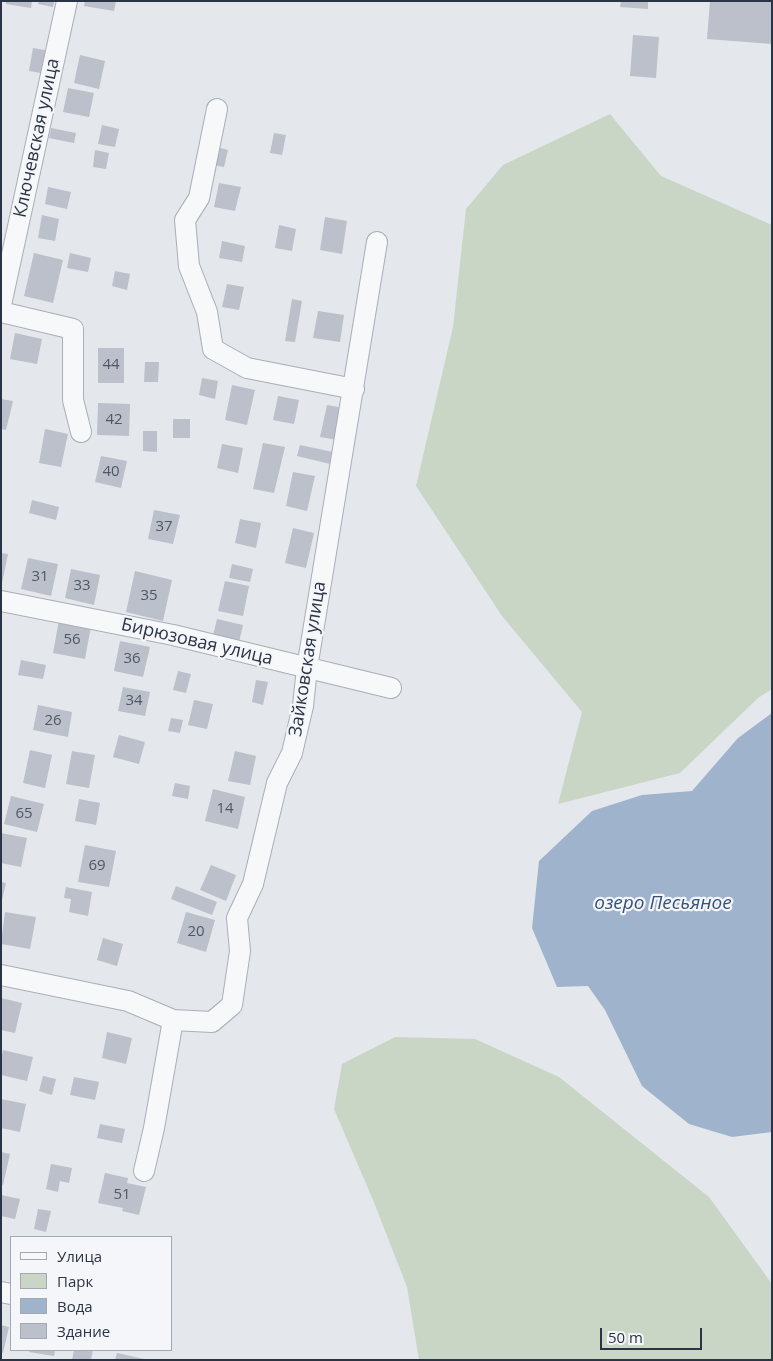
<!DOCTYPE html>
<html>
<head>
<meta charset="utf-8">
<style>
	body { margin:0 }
	#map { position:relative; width:773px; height:1361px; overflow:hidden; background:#e4e7ec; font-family:"Open Sans",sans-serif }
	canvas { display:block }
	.frame { position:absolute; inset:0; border:2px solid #2b3445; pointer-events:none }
	.legend { position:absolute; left:10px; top:1236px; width:162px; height:115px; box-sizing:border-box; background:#f4f6f9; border:1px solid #a4a8b1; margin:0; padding:6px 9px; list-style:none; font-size:15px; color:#2b3445 }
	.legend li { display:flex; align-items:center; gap:10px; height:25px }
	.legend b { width:25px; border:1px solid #a4a8b1 }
	.scale { position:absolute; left:600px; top:1328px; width:102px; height:22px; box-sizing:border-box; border:2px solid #2b3445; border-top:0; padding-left:6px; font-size:15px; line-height:18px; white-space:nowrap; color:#2b3445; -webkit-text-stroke:4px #f4f6f9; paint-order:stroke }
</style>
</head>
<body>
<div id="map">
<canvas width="773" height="1361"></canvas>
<div class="frame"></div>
<ul class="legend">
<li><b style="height:6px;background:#f7f8fa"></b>Улица</li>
<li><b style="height:14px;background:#c9d6c5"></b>Парк</li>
<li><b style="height:14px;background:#9fb4cc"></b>Вода</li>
<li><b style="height:14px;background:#bbc0ca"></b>Здание</li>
</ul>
<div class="scale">50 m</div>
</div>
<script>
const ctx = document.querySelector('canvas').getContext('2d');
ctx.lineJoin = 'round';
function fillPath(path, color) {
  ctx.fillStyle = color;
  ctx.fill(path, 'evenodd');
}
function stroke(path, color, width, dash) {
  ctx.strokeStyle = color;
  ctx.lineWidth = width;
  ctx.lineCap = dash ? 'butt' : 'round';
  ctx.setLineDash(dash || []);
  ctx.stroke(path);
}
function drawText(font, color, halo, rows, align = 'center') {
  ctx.font = font + ' "Open Sans",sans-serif';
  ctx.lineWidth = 4.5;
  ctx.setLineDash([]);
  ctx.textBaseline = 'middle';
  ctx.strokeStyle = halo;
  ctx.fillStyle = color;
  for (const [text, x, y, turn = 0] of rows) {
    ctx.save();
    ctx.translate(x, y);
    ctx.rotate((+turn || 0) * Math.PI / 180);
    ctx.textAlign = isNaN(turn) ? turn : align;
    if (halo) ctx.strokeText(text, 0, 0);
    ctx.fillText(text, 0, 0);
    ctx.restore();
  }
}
const green = new Path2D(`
	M610,114L661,176L772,225V689L758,698L680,773L558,804L582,712L502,616L416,486L453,327L466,209L503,165Z
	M395,1037L475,1039L559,1077L709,1197L772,1284V1360H419L407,1287L373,1200L334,1109L342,1064Z`);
const water = new Path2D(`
	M772,713V1132L732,1137L689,1124L642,1086L605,1010L588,986L557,987L532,928L539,861L592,811L642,795L692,791L738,738Z`);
const building = new Path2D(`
	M6,1H32L31,8L6,4Z
	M39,1H54L53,7L38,4Z
	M85,1H116L114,11L84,6Z
	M621,1H648V9L620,7Z
	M710,1H772V44L707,39Z
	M633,35L659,37L656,78L630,76Z
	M33,48L50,51L46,74L29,71Z
	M80,55L105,61L99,89L74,83Z
	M68,88L94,93L89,117L63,112Z
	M102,125L119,129L115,147L98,144Z
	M51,128L76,133L74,143L49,138Z
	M274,133L286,135L282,155L270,153Z
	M217,147L228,150L224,167L213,165Z
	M95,150L109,153L106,169L93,167Z
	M219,183L241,187L235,211L214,207Z
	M48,187L71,192L67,209L45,204Z
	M42,215L59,219L55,241L38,238Z
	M325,217L347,221L342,254L320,250Z
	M279,225L296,229L292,251L275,248Z
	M222,241L245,246L242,262L219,258Z
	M34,253L63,260L53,303L24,296Z
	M70,253L91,258L88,272L67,268Z
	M115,271L130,274L127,290L112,286Z
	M227,284L244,287L239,310L222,307Z
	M292,299L302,301L295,342L285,341Z
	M318,311L344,315L340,342L313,338Z
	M15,333L42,339L37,364L10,359Z
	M98,348H124V383H98Z
	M145,362H159L158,382H144Z
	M202,378L218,381L215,399L199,395Z
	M232,385L255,390L247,425L225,420Z
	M278,396L299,400L294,424L273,420Z
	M1,399L13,401L6,430L1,429Z
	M98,403L130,404L129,436L97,435Z
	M327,405L344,408L337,440L320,437Z
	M173,419H190V438H173Z
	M45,429L68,434L61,467L39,463Z
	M143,431H157V452L143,451Z
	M263,443L285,447L274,493L253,489Z
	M222,444L243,448L238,473L217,468Z
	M300,445L333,452L330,464L297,456Z
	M101,456L127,461L121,488L95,482Z
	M293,472L315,476L307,511L286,506Z
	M32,500L59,507L56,520L29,513Z
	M154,510L180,515L173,544L148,539Z
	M240,519L261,523L256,548L235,543Z
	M293,528L314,533L306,568L285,563Z
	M1,553L8,554L2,583H1Z
	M28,558L58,564L51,596L21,589Z
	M232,564L253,569L250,582L229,578Z
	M71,569L100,575L94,605L65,598Z
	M135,571L172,580L163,621L126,612Z
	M225,581L249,586L243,616L218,611Z
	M217,619L243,625L239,642L213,636Z
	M59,620L91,626L85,659L53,653Z
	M120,641L150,647L143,677L114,671Z
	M21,660L46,665L43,679L18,675Z
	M178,671L191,674L186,693L173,690Z
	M256,680L268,682L263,705L252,702Z
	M123,687L150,692L145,716L118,711Z
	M194,700L213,704L207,729L188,725Z
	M38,705L72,712L68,737L33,730Z
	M171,718L183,720L180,733L168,731Z
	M119,735L145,742L139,764L113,757Z
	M30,750L52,755L45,788L23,783Z
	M72,751L95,755L89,788L66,784Z
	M235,751L256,756L250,785L228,781Z
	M175,783L190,786L188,799L172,796Z
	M213,789L245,797L238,829L205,821Z
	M11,796L44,804L37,832L4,824Z
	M79,799L100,803L96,825L75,821Z
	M1,833L27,838L21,867L1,863Z
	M85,845L116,851L109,887L78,882Z
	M211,865L236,875L226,901L200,890Z
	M1,882L6,883L2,900H1Z
	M176,886L217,902L212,915L171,899Z
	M66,887L92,892L88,916L69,912L71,899L64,898Z
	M5,912L36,917L30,949L1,944Z
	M186,912L215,920L206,952L177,943Z
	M103,938L123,944L117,966L97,960Z
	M1,998L22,1003L15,1033L1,1030Z
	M107,1032L132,1038L126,1064L102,1058Z
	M3,1050L33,1057L27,1081L1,1075V1059Z
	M43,1076L56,1079L52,1095L39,1091Z
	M74,1077L99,1082L95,1100L70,1095Z
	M1,1099L26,1104L20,1132L1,1128Z
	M100,1124L125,1129L122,1143L97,1138Z
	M1,1152L10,1154L3,1185L1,1184Z
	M51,1164L72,1168L69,1183L60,1181L58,1192L46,1189Z
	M105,1173L128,1178L127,1183L146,1187L139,1215L122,1211L123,1208L98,1203Z
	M1,1195L20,1199L15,1219L1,1216Z
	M38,1209L51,1211L46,1232L34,1229Z
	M1,1325L9,1327L3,1353L1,1352Z
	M30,1350H55L54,1356L29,1352Z
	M74,1350H93L91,1360H72Z
	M117,1353L144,1359V1360H115Z`);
const minor = new Path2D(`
	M217,109L199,198L185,220L189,266L207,312L213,349L247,368L354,389
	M1,305L67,1
	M1,312L73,329V400L81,432
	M1,601L173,635L391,688
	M1,975L128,1001L173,1020L154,1128L144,1171
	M173,1020L212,1022L232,1005L240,951L237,918L253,884L277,783L292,753L303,706L307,668L377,242
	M1,1292L11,1294`);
const numberNames = [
	["44",111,365],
	["42",114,420],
	["40",111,472],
	["37",164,527],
	["31",40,577],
	["33",82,586],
	["35",149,596],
	["56",72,640],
	["36",132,659],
	["34",134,701],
	["26",53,721],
	["14",225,809],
	["65",24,814],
	["69",97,866],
	["20",196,932],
	["51",122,1195]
];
const streetNames = [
	["Ключевская улица",37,138,-78],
	["Бирюзовая улица",197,642,13],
	["Зайковская улица",308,659,-81]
];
const waterNames = [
	["озеро Песьяное",663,904]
];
fillPath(green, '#c9d6c5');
fillPath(water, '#9fb4cc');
fillPath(building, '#bbc0ca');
stroke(minor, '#a9aeb7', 22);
stroke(minor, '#f7f8fa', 20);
drawText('15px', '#4f5766', null, numberNames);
drawText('18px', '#2b3445', '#f4f6f9', streetNames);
drawText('italic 19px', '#34527a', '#f4f6f9', waterNames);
</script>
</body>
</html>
